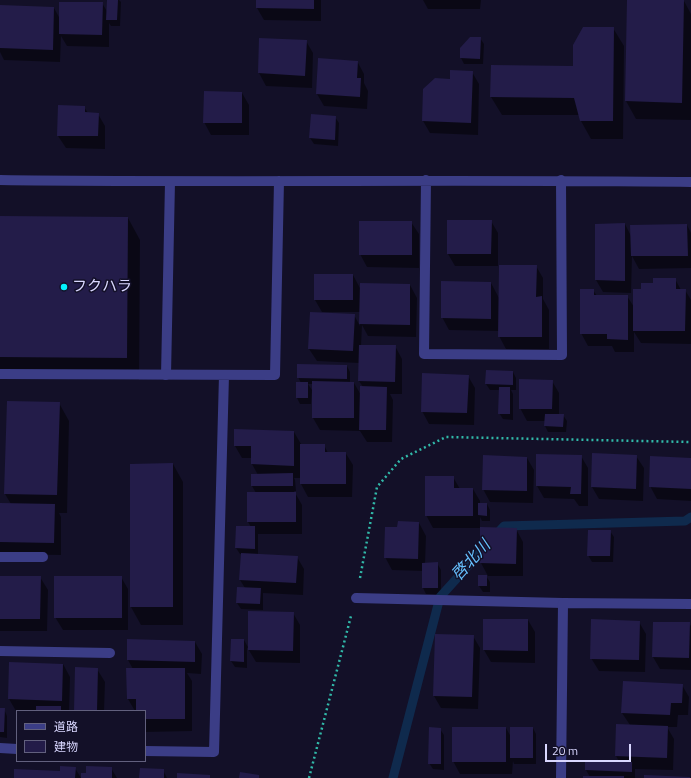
<!DOCTYPE html>
<html>
<head>
<meta charset="utf-8">
<style>
	body { margin:0 }
	#map { position:relative; width:691px; height:778px; overflow:hidden; background:#131028; font-family:"Titillium Web","Noto Sans JP",sans-serif }
	canvas { display:block }
	.legend { position:absolute; left:16px; top:710px; width:130px; height:52px; box-sizing:border-box; background:#131028; border:1px solid #62607e; margin:0; padding:5px 7px; list-style:none; font-size:12px; color:#d9d7ff }
	.legend li { display:flex; align-items:center; gap:8px; height:20px }
	.legend b { width:20px; border:1px solid #62607e }
	.scale { position:absolute; left:545px; top:744px; width:86px; height:18px; box-sizing:border-box; border:2px solid #d9d7ff; border-top:0; padding-left:5px; font-size:12px; line-height:14px; white-space:nowrap; color:#d9d7ff; -webkit-text-stroke:3px #131028; paint-order:stroke }
</style>
</head>
<body>
<div id="map">
<canvas width="691" height="778"></canvas>
<ul class="legend">
<li><b style="height:5px;background:#3b3d86"></b>道路</li>
<li><b style="height:11px;background:#231c49"></b>建物</li>
</ul>
<div class="scale">20 m</div>
</div>
<script>
const ctx = document.querySelector('canvas').getContext('2d');
ctx.lineJoin = 'round';
function fillPath(path, color) {
  ctx.fillStyle = color;
  ctx.fill(path, 'evenodd');
}
function stroke(path, color, width, dash) {
  ctx.strokeStyle = color;
  ctx.lineWidth = width;
  ctx.lineCap = dash ? 'butt' : 'round';
  ctx.setLineDash(dash || []);
  ctx.stroke(path);
}
function drawText(font, color, halo, rows, align = 'center') {
  ctx.font = font + ' "Titillium Web","Noto Sans JP",sans-serif';
  ctx.lineWidth = 3;
  ctx.setLineDash([]);
  ctx.textBaseline = 'middle';
  ctx.strokeStyle = halo;
  ctx.fillStyle = color;
  for (const [text, x, y, turn = 0] of rows) {
    ctx.save();
    ctx.translate(x, y);
    ctx.rotate((+turn || 0) * Math.PI / 180);
    ctx.textAlign = isNaN(turn) ? turn : align;
    if (halo) ctx.strokeText(text, 0, 0);
    ctx.fillText(text, 0, 0);
    ctx.restore();
  }
}
const shadow = new Path2D(`
	M108,0H119L121,2L120,26H111L109,23V47L67,46L61,36L60,62L4,60L0,52V6L54,8L60,19L102,3L108,13Z
	M257,0H321V21L264,20L257,8Z
	M423,0H481L480,9H428Z
	M628,0L684,1L691,14V120L636,119L626,101Z
	M613,28L624,46L623,139H591L581,121L579,115H502L491,97L574,67Z
	M480,38L484,44L483,64H464L461,58Z
	M260,39L306,41L313,53L312,88L266,86L259,73Z
	M318,59L357,61L364,74V83L368,91L367,109L324,106L317,94Z
	M472,72L479,84L478,135L430,133L423,121L451,80Z
	M242,93L249,105V135H211L204,122Z
	M84,107L88,113L98,114L105,126V149L66,148L58,136Z
	M335,117L339,123L338,146L314,144L310,138Z
	M0,217L128,218L140,240L139,380L0,378Z
	M491,221L498,233V266H536L543,278V299L549,310V349H506L499,336V331L449,330L442,317L491,283L499,298L500,266H455L448,254Z
	M411,222L419,234V268L367,267L360,254Z
	M625,224L631,236L687,225L691,233V268L639,269L632,256L631,293L603,292L596,280V225Z
	M353,275L361,290L410,285L417,298L416,337L368,336L362,325L361,346H395L402,359V394H390L393,400L392,442H367L360,431L320,430L313,418V384H308L312,390L311,404H300L297,398L301,383L298,377L347,366L350,372V383H354L361,395L363,387L359,381V363L317,361L309,349L354,315L360,326L361,312H322L315,300Z
	M675,279L681,290H685L691,300V344L641,343L634,332V352H615L612,346H588L581,333L593,290L597,296H627L634,307L642,290L654,284Z
	M513,372L516,378V390H511L513,394V420L503,419L499,413V390H490L486,384Z
	M468,376L475,388L474,425L429,424L422,411Z
	M552,381L559,393V415H563L567,421L566,432H548L545,426V421H527L520,408Z
	M59,403L69,421L67,513H59L61,517V555L0,554V504H11L5,494Z
	M294,432L301,444L324,445L328,453L345,452L353,465L352,497H308L301,484V478H294L295,480L296,491H294L302,505V534H258V555L297,557L304,569L303,595L263,593V610L241,609L237,603L245,588L240,580L242,554H240L236,548L251,527L248,522V493H256L252,486L258,475L252,464V458H242L235,446Z
	M581,456L588,468V506H579L574,499L544,498L537,486Z
	M636,456L644,468L643,501L599,499L592,487Z
	M527,458L534,470L533,503L490,502L483,489Z
	M691,459V501L657,499L650,486Z
	M173,464L183,482V625H141L131,607Z
	M453,477L460,489H473L480,501V504H487L490,510V521H482L480,517V528H433L426,515Z
	M419,523L426,536L425,564L437,563L441,570V594H426L423,588V571L392,570L385,557L398,528Z
	M481,528L516,529L523,542V576H488L481,563Z
	M610,531L614,537L613,562H592L588,555Z
	M479,576H486L490,582V592H483L479,586Z
	M0,577H40L48,590L47,631H0Z
	M121,577L128,589V630H63L55,617Z
	M293,613L300,625V663L256,662L247,647V668L235,667L231,661L232,640H244L249,649Z
	M528,620L535,632V663L491,662L484,650Z
	M639,622L646,634L645,672L599,671L591,658Z
	M689,623L691,626V670L660,669L653,657Z
	M473,636L480,648L478,709L441,708L434,696Z
	M195,642L202,654L201,674L187,673L192,681V731L145,732V711H135L128,699L127,669H133L128,660Z
	M63,664L70,677L69,711H16L9,699Z
	M97,669L105,682L104,711H75Z
	M682,685L689,697L688,715H678L677,727H667L674,739L673,770L635,769V778H584L590,777L586,770V761L620,763L616,756L617,725H630L622,713Z
	M0,709H4L7,716V738L0,737Z
	M506,728L511,737L533,728L536,734V764H514L513,761L512,774H460L453,761Z
	M440,729L444,735V770L433,769L429,763Z
	M75,768L81,778H15L61,772Z
	M111,768L117,778H82Z
	M163,770L167,778H140Z`);
const stream = new Path2D(`
	M393,778L440,597L504,526L685,521L691,517`);
const building = new Path2D(`
	M107,0H118L117,20H106Z
	M256,0H314V9L256,8Z
	M627,0H684L682,103L625,101Z
	M59,2H103L102,35L59,34Z
	M0,5L54,7L53,50L0,48Z
	M583,27H614L613,121H580L574,98L490,97L491,65L573,66V45Z
	M470,37H481L480,59L460,58V48Z
	M259,38L307,40L305,76L258,73Z
	M318,58L358,61L357,78H361L360,97L316,94Z
	M450,70L473,71L471,123L422,121L423,89L435,78L450,79Z
	M204,91L242,92V123H203Z
	M58,105L85,106V112L99,113L98,136H57Z
	M311,114L336,116L335,140L309,138Z
	M0,216L128,217L127,358L0,357Z
	M447,220H492L491,254H447Z
	M359,221H412V255H359Z
	M625,223V281L595,280V224Z
	M687,224L688,256H631L630,225Z
	M499,265H537L536,297L542,296V337H498Z
	M314,274H353V300H314Z
	M653,278H676V289H686L685,331H633V289H641V283H653Z
	M441,281L491,282V319L441,318Z
	M360,283L410,284V325L359,324Z
	M580,289H594V295H628V340L607,339V334H580Z
	M310,312L355,314L353,351L308,349Z
	M359,345H396L395,382L358,381Z
	M297,364L347,365V379L297,378Z
	M486,370L513,371V385L485,384Z
	M422,373L469,375L467,413L421,412Z
	M519,379L553,380L552,409H519Z
	M312,381L354,382V418H312Z
	M296,382H308V398H296Z
	M360,386L387,387L386,430H359Z
	M499,387H510V414H498Z
	M7,401L60,402L57,495L4,494Z
	M545,414H564L563,427L544,426Z
	M234,429L294,431V466L251,464V446H234Z
	M300,444H325V452H346V484H300Z
	M592,453L637,455L636,489L591,487Z
	M536,454L582,455L581,494H570L571,487L536,486Z
	M483,455L527,457V491L482,490Z
	M650,456L691,458V489L649,487Z
	M173,463V607H130V464Z
	M293,473V486H251V474Z
	M425,476H454V488H473V516H425Z
	M247,492H296V522H247Z
	M0,503L55,504L54,543L0,542Z
	M478,503H487V516L478,515Z
	M398,521L419,522L418,559L384,558L385,527H397Z
	M236,526H255V549L235,548Z
	M480,527L517,528L516,564L480,563Z
	M588,530H611L610,556H587Z
	M241,553L298,556L296,583L239,580Z
	M438,562V588H422V563Z
	M478,575H487V586H478Z
	M0,576H41L40,619H0Z
	M54,576H122V618H54Z
	M237,587L261,588L260,604L236,603Z
	M248,611L294,612L293,651L248,650Z
	M483,619H528V651L483,650Z
	M591,619L640,621L639,660L590,659Z
	M653,622H690L689,658L652,657Z
	M435,634L474,635L472,697L433,696Z
	M127,639L195,641V662L127,660Z
	M231,639H244V662L230,661Z
	M9,662L63,664L62,701L8,699Z
	M75,667L98,668L97,711H74Z
	M126,668H185V719H145V711H136V699H127Z
	M623,681L683,684L682,703H671L670,715L621,713Z
	M36,706H61V711H36Z
	M0,708H5L4,732H0Z
	M616,724L668,726L667,758L615,756Z
	M429,727L441,728V764H428Z
	M452,727H506V762H452Z
	M510,727H533V758H510Z
	M585,760L632,762V772L585,770Z
	M60,766L76,767L75,778H14V769L60,771Z
	M86,766L112,767V778H81V773H86Z
	M140,768L164,769V778H139Z
	M240,772L259,775V778H239Z
	M177,773L210,775V778H177Z
	M644,775L690,777V778H644Z
	M583,776H624V778H583Z`);
const path = new Path2D(`
	M360,578L377,487L401,459L446,437L691,442
	M309,778L351,616`);
const lane = new Path2D(`
	M166,375L170,182
	M0,557H43
	M356,598L563,603
	M0,651L110,653`);
const street = new Path2D(`
	M0,180C230,183 461,179 691,182
	M426,180L424,354L562,355L561,180
	M0,374L275,375L279,181
	M0,748L17,749
	M145,751L214,752L224,375
	M561,778L563,603L691,604`);
const markers = [
	[64,287,4,"#04f2fd"]
];
const poiNames = [
	["フクハラ",72,287]
];
const waterNames = [
	["啓北川",472,561,-48]
];
fillPath(shadow, '#0007');
stroke(stream, '#0f2a4d', 9);
fillPath(building, '#231c49');
stroke(path, '#31b9a9', 2.5, [2, 3]);
stroke(lane, '#3b3d86', 10);
stroke(street, '#3b3d86', 10);
for (const [x, y, r, color] of markers) {
  const dot = new Path2D();
  dot.arc(x, y, r, 0, 2 * Math.PI);
  ctx.fillStyle = color;
  ctx.fill(dot);
  stroke(dot, '#131028', 1.5);
}
drawText('15px', '#d9d7ff', '#131028', poiNames, 'left');
drawText('italic 16px', '#66c0fe', '#131028', waterNames);
</script>
</body>
</html>
